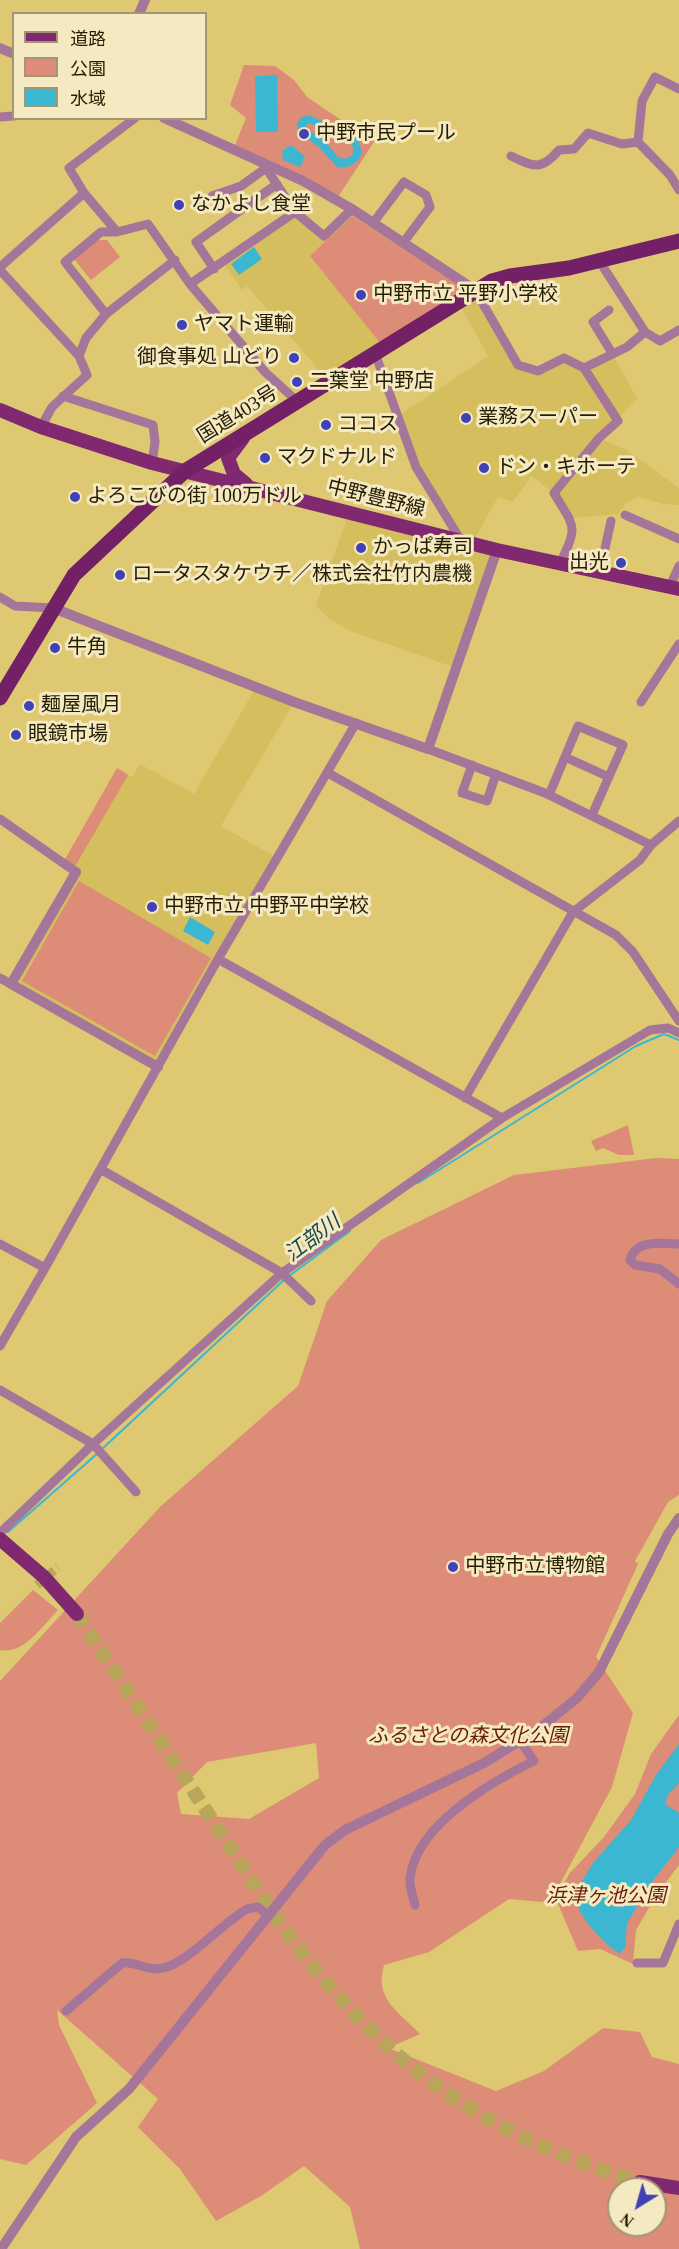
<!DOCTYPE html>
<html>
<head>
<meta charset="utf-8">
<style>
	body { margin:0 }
	#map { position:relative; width:679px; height:2249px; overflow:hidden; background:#dec871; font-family:"Times New Roman","Noto Sans JP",serif }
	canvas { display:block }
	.legend { position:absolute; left:12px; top:12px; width:195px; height:108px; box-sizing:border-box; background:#f4e9c0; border:2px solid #a19774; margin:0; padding:8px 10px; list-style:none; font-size:18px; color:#241d02 }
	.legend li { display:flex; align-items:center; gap:12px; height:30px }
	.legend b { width:30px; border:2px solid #a19774 }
	.north { position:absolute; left:607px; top:2177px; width:60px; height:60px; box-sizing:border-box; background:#f4e9c0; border:2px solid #a19774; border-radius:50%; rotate:217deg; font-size:16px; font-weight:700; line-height:24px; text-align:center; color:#241d02 }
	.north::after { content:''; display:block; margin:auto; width:21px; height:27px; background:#3f41b6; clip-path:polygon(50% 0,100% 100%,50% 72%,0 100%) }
</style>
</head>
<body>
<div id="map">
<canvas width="679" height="2249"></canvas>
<ul class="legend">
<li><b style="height:8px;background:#802970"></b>道路</li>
<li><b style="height:16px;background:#dc8c77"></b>公園</li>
<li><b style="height:16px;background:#3bb7d2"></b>水域</li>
</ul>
<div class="north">N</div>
</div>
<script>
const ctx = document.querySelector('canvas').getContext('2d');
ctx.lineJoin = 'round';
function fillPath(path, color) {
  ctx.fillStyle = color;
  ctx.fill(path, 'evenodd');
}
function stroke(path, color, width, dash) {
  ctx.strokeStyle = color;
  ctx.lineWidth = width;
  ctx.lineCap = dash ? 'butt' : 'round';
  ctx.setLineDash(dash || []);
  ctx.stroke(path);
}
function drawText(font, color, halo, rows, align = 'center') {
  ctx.font = font + ' "Times New Roman","Noto Sans JP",serif';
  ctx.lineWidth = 6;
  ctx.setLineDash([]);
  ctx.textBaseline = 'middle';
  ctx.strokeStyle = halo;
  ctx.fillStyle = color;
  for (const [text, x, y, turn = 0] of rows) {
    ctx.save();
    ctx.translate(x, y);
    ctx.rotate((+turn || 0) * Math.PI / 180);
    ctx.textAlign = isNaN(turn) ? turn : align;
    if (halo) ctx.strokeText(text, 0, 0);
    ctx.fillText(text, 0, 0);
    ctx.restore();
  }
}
const built = new Path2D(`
	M352,209L475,290L518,366L538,371L564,358L584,368L612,353L637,398L599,438L625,449L679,488V505L663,504L638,497L627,502L618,514L571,518L554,493L531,476L513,502L498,497L473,542L497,550L456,668L350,631L328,618L316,605L349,513L459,539L440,511L398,416L488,356L458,301L329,382L247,286L242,290L223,262L295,212L324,236Z
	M256,687L294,702L221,826L277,858L158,1067L11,984L76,872L63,863L117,768L132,777L140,764L194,794Z`);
const green = new Path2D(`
	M244,65L275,66L294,80L307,97L347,124L376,139L336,200L233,150L246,118L230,105Z
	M352,216L466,289L381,344L310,256Z
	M98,240H107L120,257L91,280L74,259Z
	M117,768L128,775L73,870L63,863Z
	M79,881L211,958L155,1056L22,981Z
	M628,1125L634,1155H619L603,1148L596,1151L591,1141Z
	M656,1158L679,1159V1495L668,1502L635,1561L638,1564L596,1657L633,1713L612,1787L553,1897L542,1902L509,1899L429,1952L384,1965C374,1999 398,2011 420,2034L388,2048L496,2091L544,2071L603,2028L640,2032L652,2057L679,2064V2249H360L350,2207L304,2166L261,2196L216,2221L180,2169L138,2127L158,2099L57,2010L59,2025L97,2103L26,2165L0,2159V1681L161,1506L298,1386L327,1301L381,1240L514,1175ZM316,1743L319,1778L249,1819L181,1814L177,1793L207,1762ZM619,2189H655V2225H619Z
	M33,1590L58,1610C43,1625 24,1655 0,1650V1623Z
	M679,1715V1865L657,1894L636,1930L633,1964L600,1949L578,1951L556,1899L569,1874L604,1837L635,1794L651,1754Z`);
const water = new Path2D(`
	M277,75L278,132H256L255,76Z
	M309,115L358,138L362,153C357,164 349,169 337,167L319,147L299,133L297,123L302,117ZM309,123L347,140L354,148L352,155L346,159L338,157L323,139L305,128Z
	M291,145L305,157L300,167L283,160L282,151Z
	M254,247L262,259L239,275L231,264Z
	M190,917L215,932L208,945L183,931Z
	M679,1744V1783L668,1795L665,1804L679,1813V1847L652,1882L627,1923L625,1948L619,1954C598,1937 582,1921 573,1896L593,1863L631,1820L656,1775Z`);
const stream = new Path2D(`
	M418,1183L636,1046L664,1034L679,1040
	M289,1276L350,1231
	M102,1449L285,1279
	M8,1532L98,1453`);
const minorTunnel = new Path2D(`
	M37,1585L58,1567`);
const primaryTunnel = new Path2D(`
	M77,1614L276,1917C375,2057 475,2132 640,2182`);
const minor = new Path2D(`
	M0,117L14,116
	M638,142L642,101L655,77L679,89
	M511,156C534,167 541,171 559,150L574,149L588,133L622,144L638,142L670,175L679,190
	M262,162L295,212L324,236L352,209
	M84,193L69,168L135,118
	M212,196L241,186L266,168
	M373,223L404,182L426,195L430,207L403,243
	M600,262L645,332
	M0,267L84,193L117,232
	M214,269L196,242L277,184
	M0,270L79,356
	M190,284L295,212
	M475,290L518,365L538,371L564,358L584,368L618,421L599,438L554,493C573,526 580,525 560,563
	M609,310L593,322L612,353
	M106,314L175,260
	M375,353L416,467L460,539
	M584,368L627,347L645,332L660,341L679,330
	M63,396L153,425L155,442L152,463
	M41,427L52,407L87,375L79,356L86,338L106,314L65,262L101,232H117L148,224L190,284L265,372L298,402
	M625,515L679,539
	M600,571L611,521
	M670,586L679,566
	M0,597L15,606L53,608
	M641,702L679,644
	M428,749L545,793L651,845
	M565,757L609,777
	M472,765L462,793L487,801L496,774
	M328,773L616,935L633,952L679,1021
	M549,795L578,726L623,745L592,815
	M0,819L76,872
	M218,959L502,1118
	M0,978L11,984
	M465,1098L573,912L640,860L651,845L679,821
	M102,1170L282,1273L311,1301
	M0,1244L45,1268L218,959L356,723
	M679,1244C663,1243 635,1239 630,1260L635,1265L660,1269L679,1284
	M0,1346L45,1268
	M0,1390L93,1444L136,1492
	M2,1531L93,1444L282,1273L502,1118L650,1030L668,1028L679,1033
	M415,1905C413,1896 409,1887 410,1878C416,1825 491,1782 534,1761L520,1741
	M637,1963H663L679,1924
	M66,2011L122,1963C136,1961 148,1972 163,1968C188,1963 222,1923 247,1909L258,1907L269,1916`);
const tertiary = new Path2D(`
	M139,14L145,0
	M0,48L14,54
	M164,118L303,181L352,209L475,290
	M53,608L294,702L428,749L497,550
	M76,872L11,984L158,1067
	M1,2249L76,2137L129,2089L325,1845L345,1830L484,1763L539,1729L577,1698L599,1672L668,1534L679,1518`);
const primary = new Path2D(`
	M0,410L41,427L152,463L497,550L679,589
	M243,438L228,458L234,474L246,484
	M0,1539L44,1577L77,1614
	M640,2182L679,2188`);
const trunk = new Path2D(`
	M0,698L74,575L185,471L492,281L510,276L569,268L679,241`);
const markers = [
	[304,134,6,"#3f41b6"],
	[179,205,6,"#3f41b6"],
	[361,295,6,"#3f41b6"],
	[182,325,6,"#3f41b6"],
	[294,358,6,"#3f41b6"],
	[297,382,6,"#3f41b6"],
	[466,418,6,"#3f41b6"],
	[326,425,6,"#3f41b6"],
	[265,458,6,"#3f41b6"],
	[484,468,6,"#3f41b6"],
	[75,497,6,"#3f41b6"],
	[361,548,6,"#3f41b6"],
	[621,563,6,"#3f41b6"],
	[120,575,6,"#3f41b6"],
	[55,648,6,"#3f41b6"],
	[29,706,6,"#3f41b6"],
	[16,735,6,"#3f41b6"],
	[152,907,6,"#3f41b6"],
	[453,1567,6,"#3f41b6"]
];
const poiNames = [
	["中野市民プール",316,134],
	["なかよし食堂",191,205],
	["中野市立 平野小学校",373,295],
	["ヤマト運輸",194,325],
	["御食事処 山どり",282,358,"right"],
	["二葉堂 中野店",309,382],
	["業務スーパー",478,418],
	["ココス",338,425],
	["マクドナルド",277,458],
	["ドン・キホーテ",496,468],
	["よろこびの街 100万ドル",87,497],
	["かっぱ寿司",373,548],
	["出光",609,563,"right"],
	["ロータスタケウチ／株式会社竹内農機",132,575],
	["牛角",67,648],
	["麺屋風月",41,706],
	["眼鏡市場",28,735],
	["中野市立 中野平中学校",164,907],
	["中野市立博物館",465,1567]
];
const streetNames = [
	["国道403号",238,415,-32],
	["中野豊野線",376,499,14]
];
const parkNames = [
	["ふるさとの森文化公園",468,1737],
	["浜津ヶ池公園",606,1897]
];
const waterNames = [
	["江部川",313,1239,-37]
];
fillPath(built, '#d5be5d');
fillPath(green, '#dc8c77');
fillPath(water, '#3bb7d2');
stroke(stream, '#3bb7d2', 2);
stroke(minorTunnel, '#b9a65b', 9, [9, 4.5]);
stroke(primaryTunnel, '#b9a65b', 14, [14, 7]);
stroke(minor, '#a57699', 9);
stroke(tertiary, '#a57699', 10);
stroke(primary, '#802970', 14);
stroke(trunk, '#742066', 15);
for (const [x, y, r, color] of markers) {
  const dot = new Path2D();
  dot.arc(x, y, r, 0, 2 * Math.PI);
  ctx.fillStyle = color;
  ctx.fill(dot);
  stroke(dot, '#f4e9c0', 2);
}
drawText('20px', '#241d02', '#f4e9c0', poiNames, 'left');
drawText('20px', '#241d02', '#f4e9c0', streetNames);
drawText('italic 20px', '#691c06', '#f4e9c0', parkNames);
drawText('italic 21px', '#134853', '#f4e9c0', waterNames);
</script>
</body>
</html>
